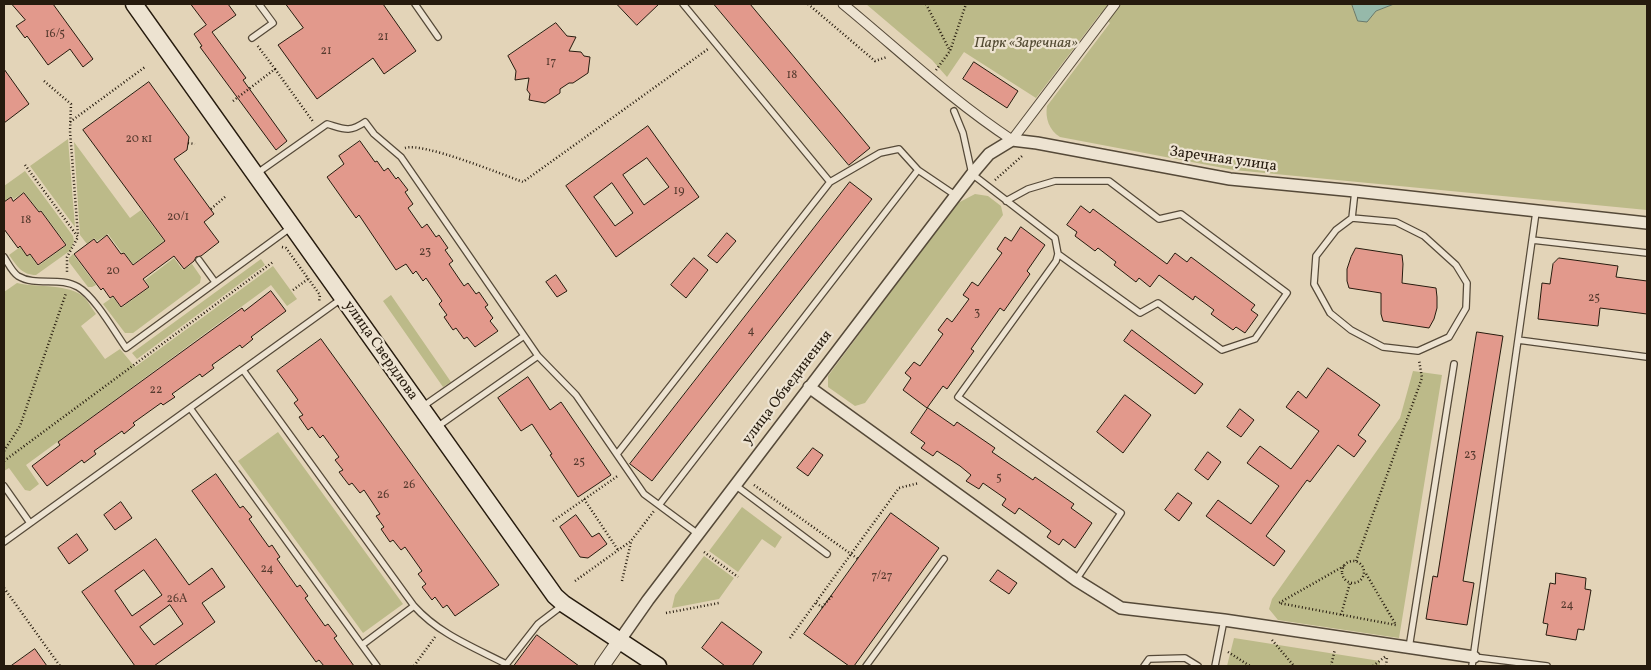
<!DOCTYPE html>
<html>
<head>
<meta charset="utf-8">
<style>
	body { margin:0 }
	#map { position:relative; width:1651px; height:670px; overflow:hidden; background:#e3d4b8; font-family:Vollkorn,serif }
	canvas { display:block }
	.frame { position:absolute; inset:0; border:5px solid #261b0e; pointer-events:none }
</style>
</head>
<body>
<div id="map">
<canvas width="1651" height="670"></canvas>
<div class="frame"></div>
</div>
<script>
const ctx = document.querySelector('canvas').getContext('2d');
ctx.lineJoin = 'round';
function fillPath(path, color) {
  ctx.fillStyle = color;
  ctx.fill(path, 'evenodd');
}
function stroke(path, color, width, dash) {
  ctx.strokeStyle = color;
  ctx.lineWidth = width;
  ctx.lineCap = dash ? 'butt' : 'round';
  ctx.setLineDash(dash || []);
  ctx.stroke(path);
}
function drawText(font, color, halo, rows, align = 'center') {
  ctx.font = font + ' Vollkorn,serif';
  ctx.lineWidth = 4.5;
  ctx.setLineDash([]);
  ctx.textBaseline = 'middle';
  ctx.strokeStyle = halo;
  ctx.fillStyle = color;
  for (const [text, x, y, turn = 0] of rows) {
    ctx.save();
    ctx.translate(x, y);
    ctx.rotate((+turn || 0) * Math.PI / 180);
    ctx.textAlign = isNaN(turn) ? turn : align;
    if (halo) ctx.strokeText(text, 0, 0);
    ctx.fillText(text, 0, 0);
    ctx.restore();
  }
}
const green = new Path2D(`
	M866,4H1352L1354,11H1376L1394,4H1647V210L1234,170L1060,137C1049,130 1045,118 1047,106L1110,23L1100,14L1036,98L964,52L947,77L932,60Z
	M68,139L75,227L30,166Z
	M74,142L130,218L141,210L164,241L133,264L124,252L122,253L108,234L97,241L94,238L87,244L80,235Z
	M25,171L73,236L74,241L71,250L36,275C22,275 17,266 9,255L20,247L27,256L30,255L38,266L67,245L41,210L39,211L24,192L14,199L11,196L4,202V186Z
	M975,194L988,196L1001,206L1003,215L865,403L855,406L828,387V376L956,204Z
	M73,254L96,285L92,287H88L69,262V258Z
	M174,258L183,270L192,264L201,277L200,283L133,333H125L103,304L113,297L121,308L150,287L145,280Z
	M261,259L265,265L137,359L132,353Z
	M273,266L297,299L287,306L271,285L26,465L39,484L30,491L25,490L9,468L4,471V292L17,283C37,288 70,283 85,298C89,303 92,309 96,314L81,326L105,359L120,349L135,367Z
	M391,295L451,382L443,387L383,301Z
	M1413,371L1442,375L1399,638L1278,620L1269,609L1272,599L1400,418Z
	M278,432L403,604L363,633L238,461Z
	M742,507L782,537L775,548L762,539L738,572L709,551Z
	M704,556L734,578L719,599L672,608L675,595Z
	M1234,638L1380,661V666H1227Z`);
const water = new Path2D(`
	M1352,4H1394L1376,11L1367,22L1358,21Z`);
const building = new Path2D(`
	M12,4H53L93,59L83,67L70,49L48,65L27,36L25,38L16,26L25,20Z
	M191,4H228L236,15L212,32L246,78L243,80L287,141L276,150L200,47L202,46L194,34L206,25Z
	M286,4H383L416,51L384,74L373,58L317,99L278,45L303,28Z
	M617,4H659L637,25Z
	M714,4H750L870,148L849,165Z
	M556,23L567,36L576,37L569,51L581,52L584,56L590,57L588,73L573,83H569L560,89V93L545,103L529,100L530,94L527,90L529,78L515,80L516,71L508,56Z
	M974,62L1018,91L1007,108L963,79Z
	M4,69L29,104L4,123Z
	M149,82L189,137L187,150L174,159L214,214L204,222L219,242L201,256L196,257L194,261L184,269L174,256L143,279L149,287L121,307L113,296L110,298L103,288L101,290L74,254L94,239L97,243L107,235L121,254L124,253L133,265L165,241L83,130Z
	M648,126L699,197L616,257L566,186ZM647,158L669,187L644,205L623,175ZM612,183L633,213L615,226L594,197Z
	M360,141L375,162L377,161L384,171L388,168L396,179L398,177L408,190L405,192L413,204L408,208L422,228L427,224L436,237L439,235L448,248L445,250L453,261L449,264L464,286L468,283L476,294L479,292L488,305L485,307L493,318L490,321L498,331L475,347L467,337L464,339L456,328L453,330L444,317L447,315L439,304L442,301L426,278L423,281L416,271L413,274L406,264L396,270L359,215L356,218L327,177L344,164L339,156Z
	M850,182L872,199L652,481L630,464Z
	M24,193L39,212L41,211L66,245L38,265L30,254L27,256L20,246L18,248L4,229V202L11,197L13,201Z
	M1081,206L1090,213L1093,209L1167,264L1175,253L1187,262L1191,257L1255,305L1251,310L1258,315L1245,333L1236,327L1233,330L1211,314L1214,310L1195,296L1193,300L1159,275L1150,287L1139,278L1136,282L1114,265L1116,262L1098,248L1095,251L1075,236L1077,232L1067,225Z
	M1021,227L1045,245L1027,271L1030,274L1004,311L1000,308L971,349L974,351L947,389L943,386L927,408L903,390L911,378L905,373L914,362L920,366L943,334L938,330L947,318L952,322L969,299L963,295L972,282L978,286L1002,253L997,249L1005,237L1011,241Z
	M727,233L736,241L717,263L708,256Z
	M1356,248L1402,255L1403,264L1402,283L1436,288L1437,297V308L1434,319L1429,328L1383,321L1381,314V293L1349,288L1347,281V269L1351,257Z
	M694,258L708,270L686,298L671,285Z
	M1559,258L1618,266L1616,277L1647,281V314L1600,308L1598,326L1538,319L1542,283L1550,284L1553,264Z
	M556,275L567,291L557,297L546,282Z
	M271,291L286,311L251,337L253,339L242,348L240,345L212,365L214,368L202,377L200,374L172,394L175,397L163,405L161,403L133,423L135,425L124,434L122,431L94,451L96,454L84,463L82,460L47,486L32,466L60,445L58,442L242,308L244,311Z
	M1132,330L1203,384L1195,394L1124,341Z
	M1477,332L1503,336L1463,581L1474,583L1467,625L1426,619L1433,576L1437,577Z
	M321,339L499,585L455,616L447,605L443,608L435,597L432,600L422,587L426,584L418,574L422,571L405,547L401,550L393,540L390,542L381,529L384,527L376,516L380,514L364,490L360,493L352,483L349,485L339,472L343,470L335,460L339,457L323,435L320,438L312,427L308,430L299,417L303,415L294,403L298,400L277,371Z
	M1328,368L1380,405L1358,435L1366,441L1354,457L1338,445L1310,482L1307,480L1266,536L1285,551L1274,566L1206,516L1218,500L1251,524L1279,486L1247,463L1260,446L1291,469L1319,431L1286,407L1298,391L1306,398Z
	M528,377L550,410L561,402L611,475L578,497L550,455L552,454L532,424L521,431L498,398Z
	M1125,395L1151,415L1123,453L1097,432Z
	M928,408L954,426L957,422L995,448L992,452L1033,480L1035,477L1074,504L1071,508L1092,523L1075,548L1063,539L1059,545L1047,537L1051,531L1040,523L1019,508L1015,514L1002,505L1006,499L983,483L979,489L966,481L971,475L960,466L937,451L933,456L921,448L925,443L911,433Z
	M1240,409L1254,420L1241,437L1227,427Z
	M813,448L823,455L808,476L797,468Z
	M1208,452L1221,462L1208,480L1195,470Z
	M216,474L240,508L243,506L252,517L249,519L269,547L272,545L280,557L277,559L297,587L300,585L308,596L305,598L325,626L328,624L337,636L334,638L354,666H324L319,660L316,662L268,596L192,491Z
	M1178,493L1192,503L1179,521L1165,510Z
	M121,502L132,518L115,530L104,515Z
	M891,513L939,548L854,666H849L804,634Z
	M576,515L592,537L599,533L607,544L588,558L580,557L560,527Z
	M77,534L88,550L69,564L58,548Z
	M156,539L189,585L212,568L225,587L202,603L215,622L154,666H135L82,592ZM144,570L162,595L132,616L115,591ZM170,605L183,624L154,645L140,627Z
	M998,570L1017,583L1009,594L990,581Z
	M1556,573L1586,578L1585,589L1591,590L1584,630L1578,629L1576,640L1546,635L1548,624L1543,623L1550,583L1555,584Z
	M722,622L762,652L752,666H725L702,648Z
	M537,635L579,666H514Z
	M35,649L47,666H11Z`);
const path = new Path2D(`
	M808,4L875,61L887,57
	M926,4L950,51
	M275,69L314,123
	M936,70L950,51L966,4
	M44,81L71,104L70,131L78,235
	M233,101L275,69L257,45
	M70,122L145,67
	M188,143L195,144
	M405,148C423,142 501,174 523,182L708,49
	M25,165L78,237L67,257V273
	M995,180L1022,156
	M211,209L226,196
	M282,247L286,248L320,295L319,302
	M293,290L308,279
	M4,451L20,426L66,293
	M4,461L273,262
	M754,485L858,559
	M584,499L618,550
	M553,521L619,475
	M704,552L738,577
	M1342 572a11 11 0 1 1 22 0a11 11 0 1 1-22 0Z
	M1356,561L1422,378L1419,360
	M1344,566L1279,603L1396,625L1365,572
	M575,581L631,541L654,511
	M622,581L631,542
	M4,588L60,666
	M816,603L822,607L833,595
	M666,613L719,603
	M1341,615L1350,583
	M790,638L899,488L919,483
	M1272,640L1294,666
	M1228,652L1250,666
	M414,666L435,637
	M1331,666L1335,649
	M1373,666L1386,656
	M1386,666L1387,657`);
const service = new Path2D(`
	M415,4L438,37
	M683,4L830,182L880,153L899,149L918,170L955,195
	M252,38L273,23L259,4
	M954,111L963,133L972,174L1055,238L1058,254L1056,261L958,397L1121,513L1076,580
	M256,174L327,124C344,129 349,133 365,122L374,134L401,157L538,356L576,395L644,494L698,534
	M1006,201L1028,189L1055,181H1109L1159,219L1181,214L1287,293L1255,339L1222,350L1158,303L1140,313L1058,254
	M1352,218L1396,222L1424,236L1456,265L1467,283L1466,308L1449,337L1418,351L1383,347L1351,330L1330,313L1314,284L1316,256L1336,230Z
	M1352,218L1355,191
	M1532,240L1647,253
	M4,257C8,263 12,272 18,276C36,287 60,276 78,287C95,297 114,331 126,348L290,228
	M199,260L215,282
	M1518,340L1647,357
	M243,370L414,606C439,634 473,647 506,664
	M422,407L524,336
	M190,408L377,666
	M437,427L538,356
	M617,454L830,182
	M735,485L827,554
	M4,486L30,523
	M659,505L918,170
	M4,542L341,299
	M362,645L414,606
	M1409,648L1454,364
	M1474,657L1547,666
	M505,666L538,624L563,605
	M866,666L944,559
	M1144,666L1149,659L1185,658L1198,666
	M1215,666L1224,620
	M1472,666L1536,212`);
const pedestrian = new Path2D(`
	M843,4C899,50 951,100 1012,140L1115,4`);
const minor = new Path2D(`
	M809,387L1076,580L1121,608L1224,620L1474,657
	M620,640L648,600L972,174L989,154L1012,140L1037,143L1230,179L1355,191L1647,223`);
const tertiary = new Path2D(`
	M602,666L620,640`);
const secondary = new Path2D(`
	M134,4L555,596L564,604L658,666`);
const numberNames = [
	["16/5",55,35],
	["21",383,38],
	["21",326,52],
	["17",551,63],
	["18",792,76],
	["20 к1",139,140],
	["19",679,192],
	["20/1",178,218],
	["18",26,221],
	["23",425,253],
	["20",113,272],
	["25",1594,299],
	["3",977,314],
	["4",751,332],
	["22",156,391],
	["23",1470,456],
	["25",579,463],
	["5",999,479],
	["26",409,486],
	["26",383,496],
	["24",267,570],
	["7/27",882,577],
	["26А",177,600],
	["24",1567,606]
];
const parkNames = [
	["Парк «Заречная»",1026,44]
];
const streetNames = [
	["Заречная улица",1223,160,8],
	["улица Свердлова",380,351,55],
	["улица Объединения",788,388,-53]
];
fillPath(green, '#bcba89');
fillPath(water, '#96b9aa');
stroke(water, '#697a6c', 1);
fillPath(building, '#e2998c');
stroke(building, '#261b0e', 1);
stroke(service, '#554938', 8);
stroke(pedestrian, '#554938', 11);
stroke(minor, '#554938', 14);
stroke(tertiary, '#554938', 16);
stroke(secondary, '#261b0e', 19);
stroke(path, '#261b0e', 2.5, [1, 2.5]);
stroke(service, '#ede3d1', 5.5);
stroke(pedestrian, '#ede3d1', 9);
stroke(minor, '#ede3d1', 11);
stroke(tertiary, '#ede3d1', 14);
stroke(secondary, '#ede3d1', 16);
drawText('12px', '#553a2e', null, numberNames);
drawText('italic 15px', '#534b33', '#ede3d1', parkNames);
drawText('15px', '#261b0e', '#ede3d1', streetNames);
</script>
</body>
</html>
